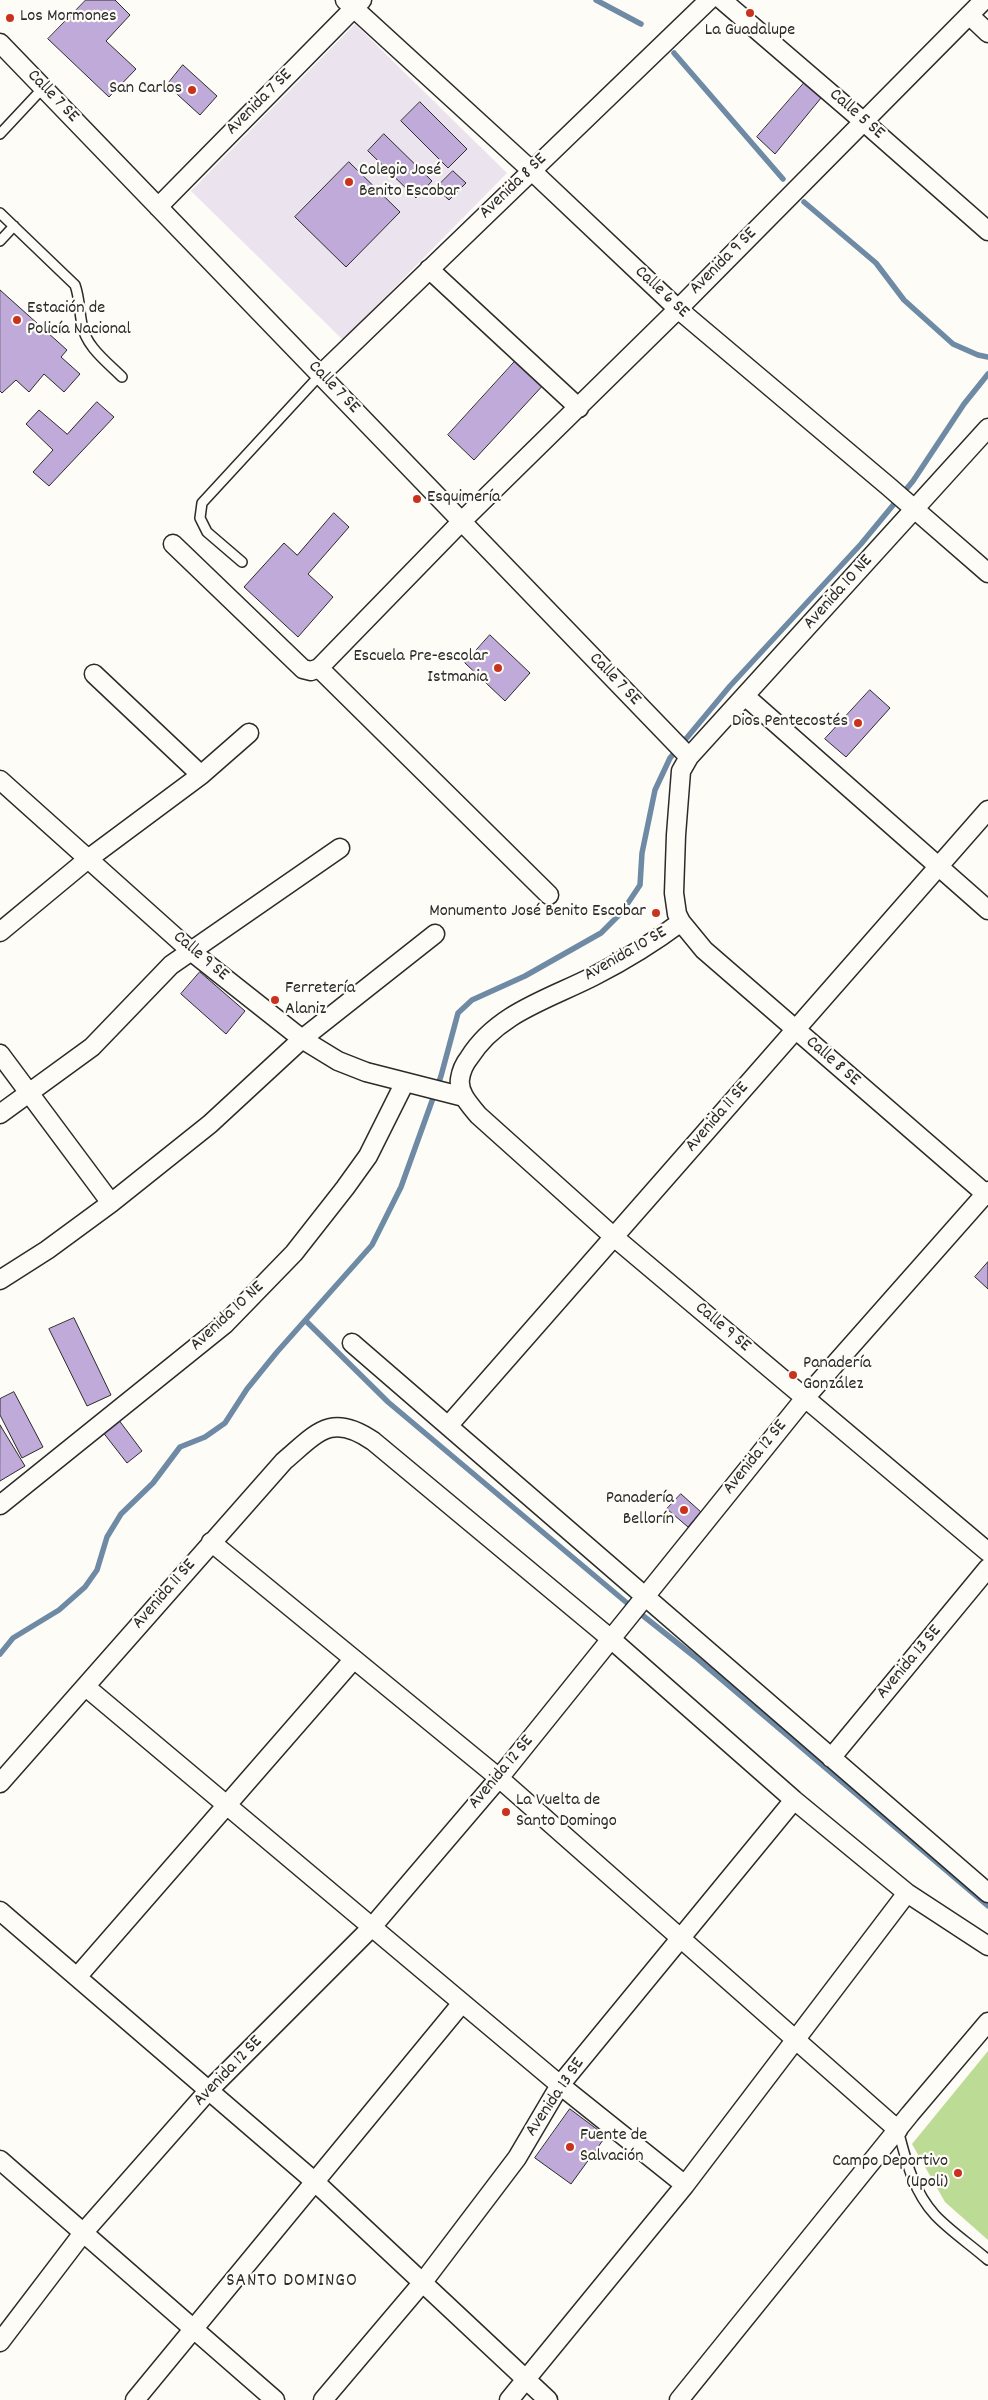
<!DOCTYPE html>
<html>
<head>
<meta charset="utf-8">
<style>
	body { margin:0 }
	canvas { display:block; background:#fdfcf7 }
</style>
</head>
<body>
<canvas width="988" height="2400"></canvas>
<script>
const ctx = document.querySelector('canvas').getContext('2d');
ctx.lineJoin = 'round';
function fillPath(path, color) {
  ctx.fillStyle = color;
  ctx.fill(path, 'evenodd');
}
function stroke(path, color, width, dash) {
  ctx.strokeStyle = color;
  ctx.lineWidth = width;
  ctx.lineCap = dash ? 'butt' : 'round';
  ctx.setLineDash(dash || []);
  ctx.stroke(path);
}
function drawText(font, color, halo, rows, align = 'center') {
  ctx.font = font + ' Dekko,sans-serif';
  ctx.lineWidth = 4.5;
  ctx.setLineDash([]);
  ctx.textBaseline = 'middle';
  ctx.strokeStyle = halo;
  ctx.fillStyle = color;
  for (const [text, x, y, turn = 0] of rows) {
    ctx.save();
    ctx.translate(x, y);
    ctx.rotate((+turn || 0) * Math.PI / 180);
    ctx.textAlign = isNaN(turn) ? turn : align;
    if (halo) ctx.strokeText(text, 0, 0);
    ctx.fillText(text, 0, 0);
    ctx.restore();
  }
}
const built = new Path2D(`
	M355,24L507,173L343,340L191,191Z`);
const green = new Path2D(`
	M988,2051V2240L945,2202L912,2144Z`);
const stream = new Path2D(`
	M596,0L641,24
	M674,53L783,179
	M804,202L876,263L904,300L953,344L978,355L988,357
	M306,1321L388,1402L627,1603L695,1657L988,1906
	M0,1654L13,1638L59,1610L85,1587L97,1570L107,1537L121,1514L153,1483L180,1447L205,1437L225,1423L247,1389L277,1352L372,1245L401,1187L441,1076L458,1013L472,1000L525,976L601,933L622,912L640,885L642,853L655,790L670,758L730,686L861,544L913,481L964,404L988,374`);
const building = new Path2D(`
	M86,0H115L130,15L106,41L136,69L109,97L48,39Z
	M183,65L217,96L200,115L167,85Z
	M805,82L821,98L775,154L757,137Z
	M420,102L467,149L448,168L401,121Z
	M384,134L432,181L416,198L368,151Z
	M349,162L400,212L346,267L295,217Z
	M453,171L466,183L449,200L436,188Z
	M0,290L67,350L61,357L80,374L64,392L44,374L29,392L16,380L2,393L0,391Z
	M519,357L546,382L474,460L448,435Z
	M97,402L114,417L49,486L33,472L53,450L26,424L39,410L67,434Z
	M334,513L349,527L308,574L333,597L298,637L244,587L284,543L297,555Z
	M490,635L530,673L505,701L465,663Z
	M870,690L890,708L846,757L825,739Z
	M200,972L245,1011L226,1034L181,994Z
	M988,1262V1289L975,1277Z
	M74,1318L111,1395L87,1406L49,1329Z
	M14,1392L43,1447L22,1458L0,1415V1399Z
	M118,1419L142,1451L127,1463L102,1431Z
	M0,1425L25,1466L0,1481Z
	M681,1494L701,1512L688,1527L667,1509Z
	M570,2109L606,2136L571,2184L535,2158Z`);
const service = new Path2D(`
	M0,134L43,88
	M0,213L75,285C80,299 79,311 82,324C85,346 107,362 122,377
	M0,241L14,226
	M242,562L207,532L200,518L202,503L320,375
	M898,2130C906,2160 913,2191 935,2215C950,2231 971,2245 988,2260`);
const minor = new Path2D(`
	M345,0L532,171L678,309L888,486L988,573
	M722,0L864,122L988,231
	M969,15L988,33
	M0,43L689,757
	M158,207L362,0
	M429,269L579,408
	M320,375L709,0
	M988,428L689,757L681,771L676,835L674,893L677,914L681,922L704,950L988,1196
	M173,544L303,669L311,671L319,668L462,521L678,309L984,0
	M319,668L549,895
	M94,674L201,775
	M745,696L988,910
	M0,780L192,952L302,1039L338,1061L366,1072L464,1097
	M681,922C653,943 625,960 594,976C549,999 497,1013 469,1058C465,1063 461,1072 460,1079C458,1093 470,1105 478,1115L614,1237L988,1552
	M0,932L88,859L201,775L249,733
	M0,1054L111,1203
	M0,1114L92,1047L171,965L340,848
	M0,1280L47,1250L111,1203L210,1124L302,1039L435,934
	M352,1343L988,1893
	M448,1426L988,810
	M0,1505L225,1324L294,1253L345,1188L368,1156L405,1082
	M211,1542L499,1778L898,2130
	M86,1687L560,2085L685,2185
	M831,1758L988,1568
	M0,1783L284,1461C317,1433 331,1412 373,1441L611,1639L794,1800L907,1893L988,1946
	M0,1911L314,2181L548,2400
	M77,1977L353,1660
	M0,2160L275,2400
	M0,2342L83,2233L209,2090L372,1927L499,1778L805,1398L988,1191
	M135,2400L462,2003
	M323,2400L423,2282L517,2158L560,2085L794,1800
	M509,2400L685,2185L907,1893
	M679,2400L910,2114L988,2022`);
const markers = [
	[750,13,5,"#c8321e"],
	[10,18,5,"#c8321e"],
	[192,90,5,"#c8321e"],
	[349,182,5,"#c8321e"],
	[17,320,5,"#c8321e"],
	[417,499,5,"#c8321e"],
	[498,668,5,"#c8321e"],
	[858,723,5,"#c8321e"],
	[656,913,5,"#c8321e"],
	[275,1000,5,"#c8321e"],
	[793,1375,5,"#c8321e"],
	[684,1510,5,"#c8321e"],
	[506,1812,5,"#c8321e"],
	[570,2147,5,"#c8321e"],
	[958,2173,5,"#c8321e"]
];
const poiNames = [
	["Los Mormones",20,18],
	["La Guadalupe",750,32,"center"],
	["San Carlos",182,90,"right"],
	["Colegio José",359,172],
	["Benito Escobar",359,193],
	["Estación de",27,310],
	["Policía Nacional",27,331],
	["Esquimería",427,499],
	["Escuela Pre-escolar",488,658,"right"],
	["Istmania",488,679,"right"],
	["Dios Pentecostés",848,723,"right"],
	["Monumento José Benito Escobar",646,913,"right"],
	["Ferretería",285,990],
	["Alaniz",285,1011],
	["Panadería",803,1365],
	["González",803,1386],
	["Panadería",674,1500,"right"],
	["Bellorín",674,1521,"right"],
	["La Vuelta de",516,1802],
	["Santo Domingo",516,1823],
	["Fuente de",580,2137],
	["Salvación",580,2158],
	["Campo Deportivo",948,2163,"right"],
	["(Upoli)",948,2184,"right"]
];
const streetNames = [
	["Calle 7 SE",52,97,46],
	["Avenida 7 SE",260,103,-45],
	["Calle 5 SE",856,115,41],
	["Avenida 8 SE",514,187,-44],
	["Avenida 9 SE",724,262,-45],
	["Calle 6 SE",661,293,43],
	["Calle 7 SE",333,388,46],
	["Avenida 10 NE",839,593,-48],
	["Calle 7 SE",614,680,46],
	["Avenida 10 SE",626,955,-30],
	["Calle 9 SE",200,957,40],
	["Calle 8 SE",832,1062,41],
	["Avenida 11 SE",718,1118,-49],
	["Avenida 10 NE",228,1317,-43],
	["Calle 9 SE",722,1328,40],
	["Avenida 12 SE",756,1458,-51],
	["Avenida 11 SE",165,1595,-49],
	["Avenida 13 SE",910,1663,-50],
	["Avenida 12 SE",502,1773,-50],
	["Avenida 12 SE",229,2072,-46],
	["Avenida 13 SE",556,2098,-56]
];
const neighbourhoodNames = [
	["SANTO DOMINGO",292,2282]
];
fillPath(built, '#ebe3ee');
fillPath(green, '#bcdc95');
stroke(stream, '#6e8aa4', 5.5);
fillPath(building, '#c0aad9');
stroke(building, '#2b2b2b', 1);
stroke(service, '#2b2b2b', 12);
stroke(minor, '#2b2b2b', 21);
stroke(service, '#fdfcf7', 9);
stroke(minor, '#fdfcf7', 18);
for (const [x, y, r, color] of markers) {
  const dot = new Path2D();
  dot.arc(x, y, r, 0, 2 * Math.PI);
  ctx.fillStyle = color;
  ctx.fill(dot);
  stroke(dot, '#fdfcf7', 2);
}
drawText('18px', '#2b2b2b', '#fdfcf7', poiNames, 'left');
drawText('18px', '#2b2b2b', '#fdfcf7', streetNames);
ctx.letterSpacing = '1px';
drawText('19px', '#2b2b2b', '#fdfcf7', neighbourhoodNames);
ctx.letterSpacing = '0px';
</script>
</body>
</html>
